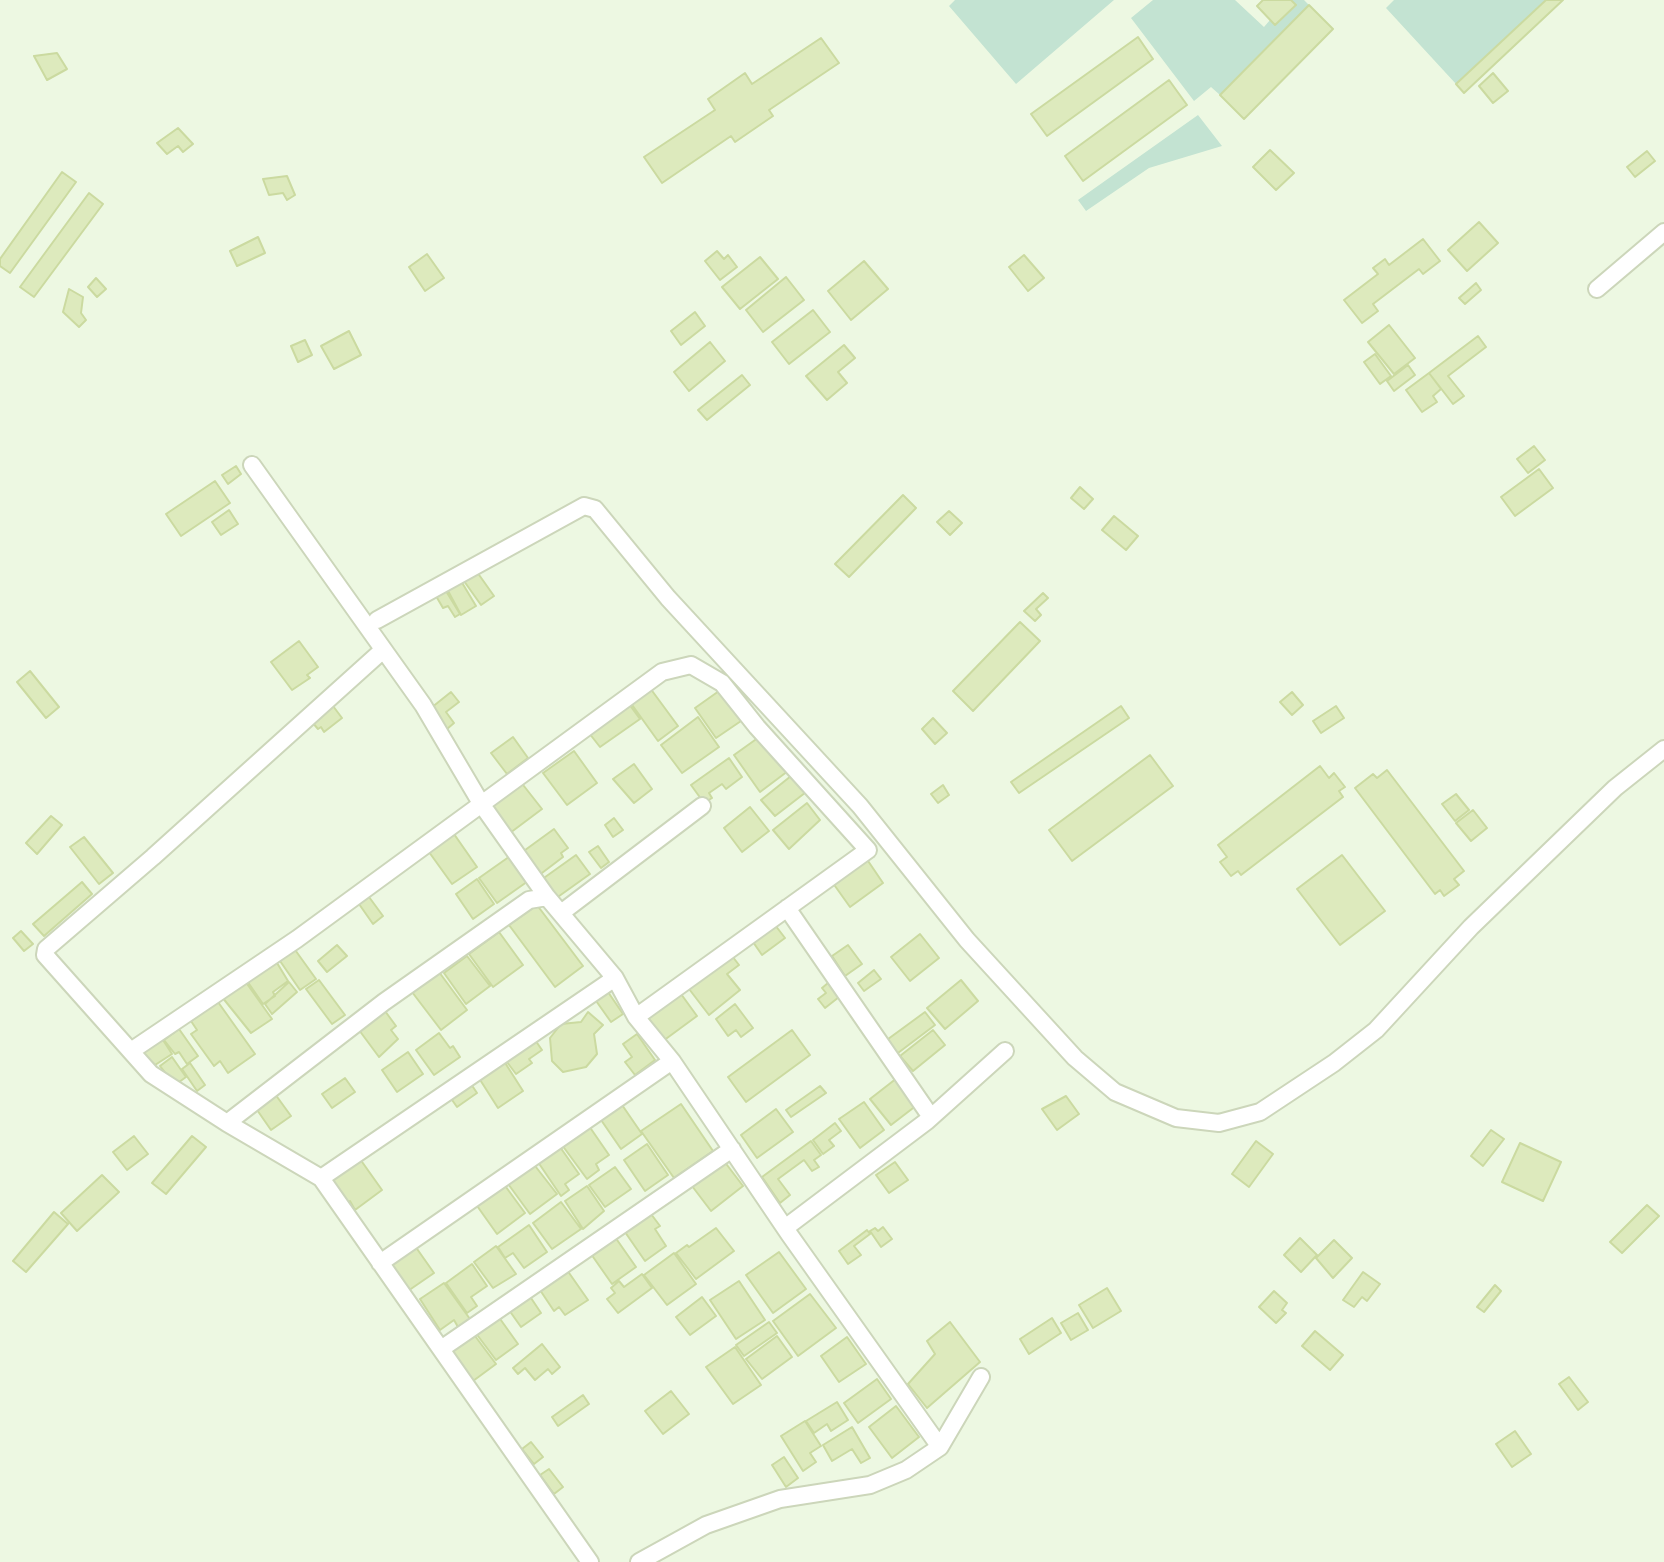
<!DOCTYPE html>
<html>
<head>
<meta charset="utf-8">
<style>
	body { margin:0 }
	canvas { display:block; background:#edf8e2 }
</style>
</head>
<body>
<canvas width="1664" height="1562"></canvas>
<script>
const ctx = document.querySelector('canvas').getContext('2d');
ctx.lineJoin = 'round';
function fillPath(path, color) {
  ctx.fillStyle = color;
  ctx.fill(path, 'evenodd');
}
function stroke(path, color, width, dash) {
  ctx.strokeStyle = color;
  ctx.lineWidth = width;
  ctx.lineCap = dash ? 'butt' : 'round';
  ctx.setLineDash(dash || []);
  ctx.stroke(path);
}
const green = new Path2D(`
	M955,0H1114L1016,84L949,6Z
	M1153,0H1235L1264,27L1270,20L1275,25L1296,6L1291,0H1304L1309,5L1220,95L1211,87L1194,101L1131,18Z
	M1394,0H1546L1456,84L1386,8Z
	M1198,115L1222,146L1149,168L1086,211L1078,200Z`);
const building = new Path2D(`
	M1263,0H1291L1296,5L1275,25L1257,6Z
	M1546,0H1563L1464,93L1456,84Z
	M1309,5L1333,29L1244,119L1220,95Z
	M1138,37L1153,59L1047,136L1031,114Z
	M821,38L839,63L769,110L773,116L735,142L731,136L662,183L644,157L715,110L708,99L745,73L752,84Z
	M57,53L67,69L47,80L34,56Z
	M1493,73L1508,91L1493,103L1479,86Z
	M1169,80L1187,105L1083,181L1065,156Z
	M178,128L193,144L183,152L178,146L167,154L157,143Z
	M1270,150L1294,173L1276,190L1253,167Z
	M1647,151L1655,161L1635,177L1627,167Z
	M62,172L76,182L10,273L0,266V259Z
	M287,176L295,195L287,200L283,193L269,195L263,179Z
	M89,193L103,204L34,297L20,287Z
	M1479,222L1498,243L1467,271L1448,250Z
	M258,237L265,253L237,266L230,251Z
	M1423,239L1440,261L1423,274L1419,269L1373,304L1378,311L1362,323L1344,300L1378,274L1373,268L1385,259L1389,265Z
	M717,251L724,259L728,255L737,267L720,280L705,261Z
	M427,254L444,278L425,291L409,267Z
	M1024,255L1044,278L1028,291L1009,267Z
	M760,257L778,279L740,309L722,287Z
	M864,261L888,289L851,320L828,291Z
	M786,277L804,300L763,332L746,310Z
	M96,278L106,289L97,297L88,287Z
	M1476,283L1481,290L1465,304L1459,298Z
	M69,289L83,297L81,313L86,320L79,327L63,312Z
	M813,310L830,332L789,364L772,342Z
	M695,312L705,326L681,345L671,331Z
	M1389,325L1415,358L1394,374L1368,342Z
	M349,331L361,355L334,369L321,346Z
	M1478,336L1486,347L1448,376L1464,396L1453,404L1429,373Z
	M305,340L312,355L298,362L291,346Z
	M710,342L725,361L689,391L674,372Z
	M844,345L855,358L838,372L847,383L827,400L806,376Z
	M1375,354L1391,376L1380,384L1364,362Z
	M1408,365L1415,375L1394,391L1387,381Z
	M1429,373L1441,389L1433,396L1437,402L1422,412L1406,390Z
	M742,375L750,385L707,420L698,410Z
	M1534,446L1545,460L1528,473L1517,459Z
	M236,466L241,474L228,484L222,475Z
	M1539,469L1553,488L1515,516L1501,497Z
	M215,481L230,503L181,536L166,514Z
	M1080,487L1093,499L1084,509L1071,498Z
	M903,495L916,508L849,577L835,564Z
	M229,510L238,524L221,535L212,522Z
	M949,511L962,523L950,535L937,522Z
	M1114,516L1138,536L1126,550L1102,530Z
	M477,572L494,596L481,605L464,581Z
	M461,581L476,606L461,615L447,589Z
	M446,591L460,614L455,617L448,606L443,608L436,596Z
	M1043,593L1048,598L1036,609L1041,615L1035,621L1024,611Z
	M1020,622L1040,641L973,711L953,691Z
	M299,641L318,667L307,675L310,678L292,690L271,662Z
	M30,671L59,707L46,718L17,682Z
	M650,688L678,726L658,741L630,702Z
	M719,691L741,721L716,738L695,708Z
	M451,692L459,702L446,712L454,723L447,729L431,708Z
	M1292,692L1303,705L1292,715L1280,702Z
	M629,704L640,719L600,747L589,733Z
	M333,706L342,718L324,732L321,727L318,729L312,722Z
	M1121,706L1129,718L1019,793L1011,782Z
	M1336,706L1344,718L1321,733L1313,721Z
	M698,717L719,747L682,773L661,745Z
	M933,718L947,733L935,744L922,729Z
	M762,735L788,771L760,792L734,755Z
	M513,737L528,758L507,774L491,753Z
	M574,751L597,783L567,805L543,773Z
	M1150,755L1173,786L1072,861L1049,830Z
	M729,758L742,777L726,789L722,784L709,793L712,798L704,803L691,785Z
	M634,764L652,789L634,803L613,779Z
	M1320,766L1329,778L1334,773L1345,787L1339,791L1343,797L1241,875L1238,871L1231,876L1220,862L1227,857L1218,845Z
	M1387,770L1464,871L1454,879L1459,885L1444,896L1440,890L1435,894L1355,788L1373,774L1377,778Z
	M796,772L810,789L775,816L761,800Z
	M520,781L542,809L510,833L489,805Z
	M943,785L949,795L938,803L931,794Z
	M1456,794L1469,810L1455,821L1442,804Z
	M807,803L820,820L789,849L773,830Z
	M750,807L769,831L742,852L724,828Z
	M1473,810L1487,828L1471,841L1456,823Z
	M51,816L62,825L37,854L26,843Z
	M614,818L623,830L613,837L605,825Z
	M554,829L568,848L561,853L563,857L538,876L521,853Z
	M454,834L477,867L452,884L429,852Z
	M84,837L113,873L99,884L70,847Z
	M598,846L609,862L601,868L589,852Z
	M513,854L531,879L497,903L479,878Z
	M576,855L590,874L555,899L541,880Z
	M864,855L883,883L850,907L830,879Z
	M1342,855L1385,911L1340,945L1297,889Z
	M477,879L494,904L473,919L456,894Z
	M82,882L92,894L44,936L33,924Z
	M369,897L383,916L373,924L359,904Z
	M537,905L583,966L555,987L509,925Z
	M775,925L785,938L762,955L753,942Z
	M21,931L33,944L24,951L13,938Z
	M499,932L523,965L493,987L469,954Z
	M920,934L939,958L910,981L891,957Z
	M337,945L347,956L327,972L318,961Z
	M848,945L862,964L845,976L832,956Z
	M293,947L316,979L300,990L278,958Z
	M729,952L739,965L727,974L740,990L709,1015L686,985Z
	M467,956L490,986L466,1004L444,973Z
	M274,958L288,981L273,992L275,996L263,1004L245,978Z
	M874,970L881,979L864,991L858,983Z
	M439,972L467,1010L441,1030L412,992Z
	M319,980L345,1015L332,1024L306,989Z
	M961,980L978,1001L945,1029L927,1008Z
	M245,981L272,1019L251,1033L222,997Z
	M289,982L297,992L272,1014L265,1004Z
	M828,983L839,997L825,1008L818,999L826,993L822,988Z
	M606,989L623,1014L611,1022L594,998Z
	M681,994L697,1016L663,1041L647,1019Z
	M218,1002L255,1054L228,1073L220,1061L214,1066L191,1034L197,1030L191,1021Z
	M735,1004L753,1028L741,1037L736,1030L728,1036L716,1019Z
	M385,1011L396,1026L391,1030L398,1039L379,1057L359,1030Z
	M588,1012L603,1025L594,1034L597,1054L586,1067L563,1072L552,1061L550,1038L561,1024L581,1022Z
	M925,1012L935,1025L894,1056L884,1042Z
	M179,1029L198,1056L187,1064L179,1052L175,1054L164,1040Z
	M792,1030L810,1055L746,1102L728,1077Z
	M933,1030L945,1045L913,1071L900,1056Z
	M439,1033L450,1048L453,1046L460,1057L434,1075L416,1050Z
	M637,1034L655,1060L635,1075L625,1062L632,1057L623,1044Z
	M533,1037L542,1050L529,1059L532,1063L516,1074L504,1058Z
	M163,1040L172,1054L155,1065L152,1062L148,1064L141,1054Z
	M408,1052L423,1074L397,1092L382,1070Z
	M172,1057L186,1077L175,1085L160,1066Z
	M502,1058L523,1091L498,1108L477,1075Z
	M190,1063L205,1085L197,1091L182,1069Z
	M345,1078L355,1092L332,1108L322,1094Z
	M897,1078L917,1105L891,1125L870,1099Z
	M471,1084L477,1093L457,1107L450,1097Z
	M820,1086L826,1093L791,1117L786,1110Z
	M275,1094L291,1116L271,1130L255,1107Z
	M1066,1096L1079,1114L1057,1130L1042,1109Z
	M620,1102L642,1134L621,1149L599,1117Z
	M864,1102L884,1130L860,1148L839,1119Z
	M681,1104L713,1151L674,1178L641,1131Z
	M776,1109L793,1132L757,1158L741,1135Z
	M835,1123L841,1131L829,1140L834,1146L823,1154L813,1140Z
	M589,1126L609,1155L596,1164L599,1170L587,1179L562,1145Z
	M1491,1130L1504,1139L1483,1166L1471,1156Z
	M134,1136L148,1154L127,1170L113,1152Z
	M192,1136L206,1147L166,1194L152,1183Z
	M811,1141L821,1155L814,1160L819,1167L812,1171L804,1160L778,1179L790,1195L780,1203L762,1177Z
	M1256,1141L1273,1154L1249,1187L1232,1174Z
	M1520,1143L1561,1162L1543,1201L1502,1182Z
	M647,1144L668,1175L645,1191L624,1160Z
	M560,1147L579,1174L565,1184L569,1190L561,1196L538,1162Z
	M360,1159L382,1190L355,1210L350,1201L346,1204L330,1180Z
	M724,1161L743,1186L711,1211L692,1186Z
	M532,1162L557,1194L530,1214L506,1181Z
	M895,1162L908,1180L889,1193L876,1175Z
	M615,1167L631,1189L605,1207L589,1185Z
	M102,1175L119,1192L77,1231L61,1213Z
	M503,1183L525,1213L497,1234L475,1203Z
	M587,1186L604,1211L583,1229L565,1201Z
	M561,1202L581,1229L552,1249L533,1223Z
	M1647,1205L1659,1216L1622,1253L1610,1242Z
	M54,1212L68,1224L26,1272L13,1261Z
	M651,1214L660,1226L655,1229L666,1246L645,1261L625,1232Z
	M529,1225L547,1252L524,1268L513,1253L505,1258L498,1247Z
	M883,1227L892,1239L881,1247L870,1231L875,1228L878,1231Z
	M716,1228L734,1251L696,1279L676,1253L687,1245L689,1247Z
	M867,1230L870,1234L854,1246L861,1255L848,1264L839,1251Z
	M615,1237L636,1267L612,1284L591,1254Z
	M1300,1238L1317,1255L1301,1272L1284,1255Z
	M1334,1240L1352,1258L1333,1278L1316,1258Z
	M415,1246L434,1273L405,1293L387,1266Z
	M496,1246L516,1274L493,1288L474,1262Z
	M779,1252L806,1289L773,1313L746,1275Z
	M674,1253L696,1284L667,1305L644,1275Z
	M472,1264L487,1286L471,1297L477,1306L467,1313L446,1283Z
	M567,1270L588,1300L565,1315L559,1307L554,1311L540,1290Z
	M1363,1272L1380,1284L1367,1301L1362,1297L1354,1307L1343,1300Z
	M642,1274L652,1288L618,1313L607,1299L615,1293L611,1288L619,1281L624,1287Z
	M739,1281L765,1320L736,1339L710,1300Z
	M444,1283L470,1319L458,1327L454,1320L440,1330L420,1299Z
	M1495,1285L1501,1291L1484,1312L1477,1307Z
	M1107,1288L1121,1311L1093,1328L1079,1305Z
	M1274,1291L1287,1303L1282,1310L1286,1313L1276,1323L1259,1307Z
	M810,1294L836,1328L798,1356L773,1321Z
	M529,1295L541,1313L521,1327L509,1310Z
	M702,1297L716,1316L690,1335L676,1317Z
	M1078,1313L1088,1330L1071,1340L1061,1323Z
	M498,1316L518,1344L496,1360L475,1332Z
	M1052,1318L1061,1333L1029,1354L1020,1339Z
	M769,1322L777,1333L744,1356L736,1345Z
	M950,1322L980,1362L927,1408L908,1384L935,1354L927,1341Z
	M1315,1331L1343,1355L1330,1370L1302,1346Z
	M472,1332L496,1364L473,1381L446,1352Z
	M777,1336L792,1357L762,1379L746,1359Z
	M847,1337L866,1364L839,1382L821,1356Z
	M542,1344L560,1367L552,1374L548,1369L535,1380L525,1368L518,1374L513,1368Z
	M735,1347L761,1385L733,1404L706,1367Z
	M1569,1377L1588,1402L1578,1410L1559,1384Z
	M877,1379L891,1399L858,1423L844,1403Z
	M671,1391L689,1414L663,1434L645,1411Z
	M583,1395L589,1404L558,1426L552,1417Z
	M837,1402L848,1420L831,1431L827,1424L814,1433L806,1421Z
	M896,1406L919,1437L892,1458L869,1427Z
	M805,1421L821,1446L810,1453L816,1462L803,1471L781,1436Z
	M852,1427L870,1458L861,1463L852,1449L832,1461L823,1445Z
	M1515,1431L1531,1454L1512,1467L1496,1444Z
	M531,1442L543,1457L534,1464L522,1449Z
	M784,1457L798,1478L786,1487L772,1465Z
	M549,1469L563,1487L554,1494L540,1475Z`);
const minor = new Path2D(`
	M1597,289L1664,232
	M252,465L423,705L482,805L547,897L615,978L636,1017L672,1061L789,1234L940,1447
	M377,620L584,506L595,509L668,598L860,806L967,940L1075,1058L1115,1092L1176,1118L1219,1123L1260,1112L1334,1063L1376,1030L1471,927L1615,788L1664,749
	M383,650L153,857L46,949L45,955L151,1074L227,1123L321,1178L590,1562
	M787,908L931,1117
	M561,913L702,806
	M131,1051L297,939L662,672L691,665L722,683L757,727L868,850L636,1017
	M227,1123L384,1002L529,900L547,897
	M321,1178L615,978
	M785,1228L927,1121L1005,1051
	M380,1263L672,1061
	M441,1349L732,1149
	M639,1562L706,1525L780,1499L870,1485L906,1470L940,1447L981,1377`);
fillPath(green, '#c3e3d2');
fillPath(building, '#ddeabd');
stroke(building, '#cbdaa0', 2);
stroke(minor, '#ccd6ba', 20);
stroke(minor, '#fff', 16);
</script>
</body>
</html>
